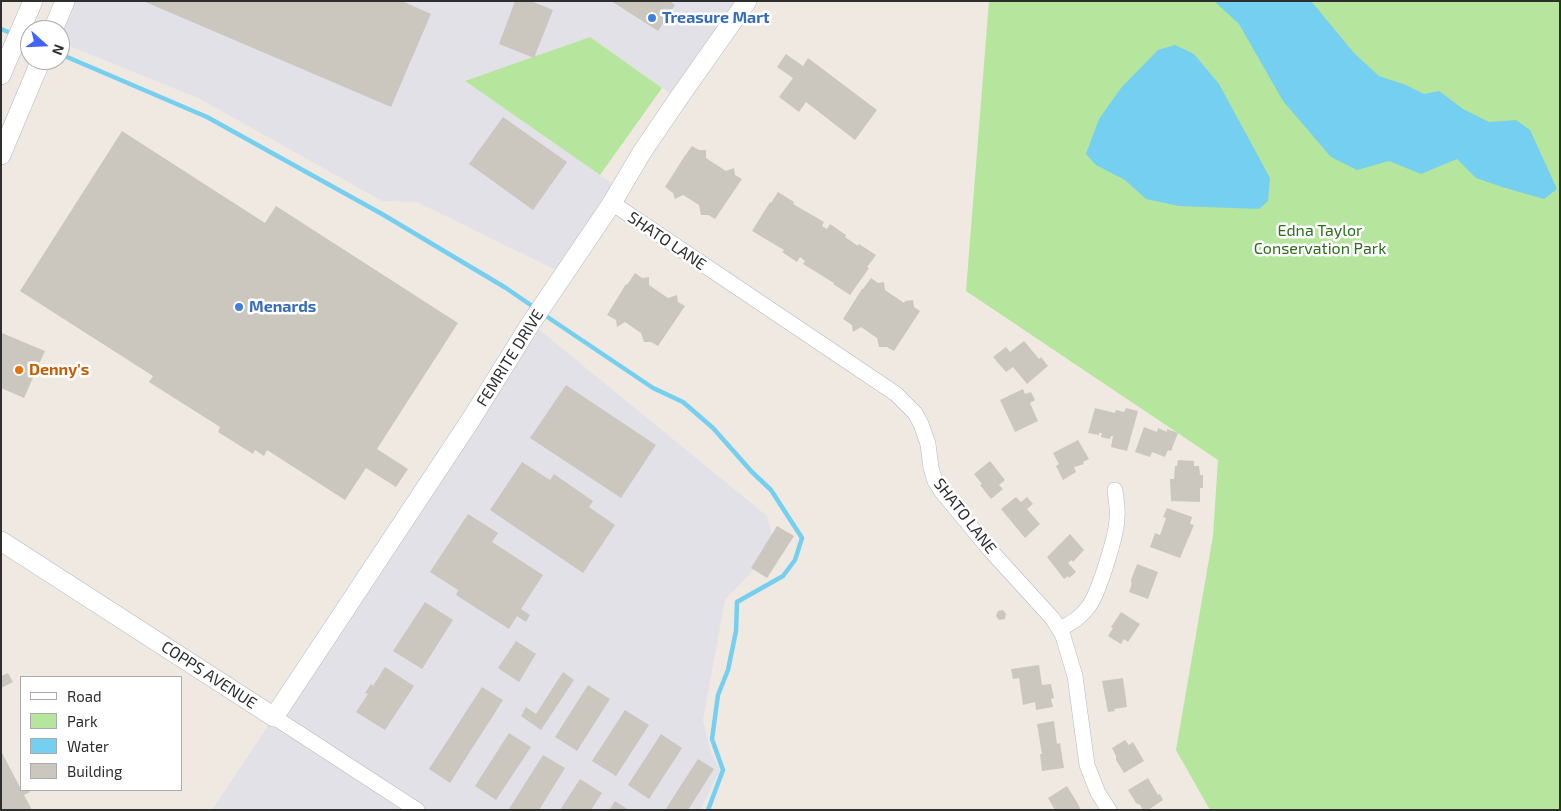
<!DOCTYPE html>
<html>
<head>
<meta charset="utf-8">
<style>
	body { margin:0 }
	#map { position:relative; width:1561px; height:811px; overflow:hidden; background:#efe9e1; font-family:"Exo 2",sans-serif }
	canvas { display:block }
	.frame { position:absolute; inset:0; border:2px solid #2e2e2e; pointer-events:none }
	.legend { position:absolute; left:20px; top:676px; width:162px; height:115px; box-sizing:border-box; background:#fff; border:1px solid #ababab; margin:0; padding:6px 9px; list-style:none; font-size:15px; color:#2e2e2e }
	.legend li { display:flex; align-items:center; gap:10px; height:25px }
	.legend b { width:25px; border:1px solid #ababab }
	.north { position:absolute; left:20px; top:20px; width:50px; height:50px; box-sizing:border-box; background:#fff; border:1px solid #ababab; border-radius:50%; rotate:110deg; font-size:14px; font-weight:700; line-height:20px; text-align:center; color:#2e2e2e }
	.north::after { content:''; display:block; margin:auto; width:18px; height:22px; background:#4264fb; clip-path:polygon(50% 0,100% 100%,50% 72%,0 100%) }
</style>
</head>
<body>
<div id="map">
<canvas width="1561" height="811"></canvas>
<div class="frame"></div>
<ul class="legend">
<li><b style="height:6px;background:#fff"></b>Road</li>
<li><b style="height:14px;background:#b6e59e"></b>Park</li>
<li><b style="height:14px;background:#75cff0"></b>Water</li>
<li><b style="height:14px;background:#cbc7bf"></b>Building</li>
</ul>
<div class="north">N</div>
</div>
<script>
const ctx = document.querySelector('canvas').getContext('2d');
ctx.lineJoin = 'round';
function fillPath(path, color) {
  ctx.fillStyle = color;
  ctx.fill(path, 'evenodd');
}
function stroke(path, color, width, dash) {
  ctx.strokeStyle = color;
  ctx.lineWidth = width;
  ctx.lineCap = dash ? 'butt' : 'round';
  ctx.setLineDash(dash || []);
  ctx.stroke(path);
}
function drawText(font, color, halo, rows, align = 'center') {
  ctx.font = font + ' "Exo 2",sans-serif';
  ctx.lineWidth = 5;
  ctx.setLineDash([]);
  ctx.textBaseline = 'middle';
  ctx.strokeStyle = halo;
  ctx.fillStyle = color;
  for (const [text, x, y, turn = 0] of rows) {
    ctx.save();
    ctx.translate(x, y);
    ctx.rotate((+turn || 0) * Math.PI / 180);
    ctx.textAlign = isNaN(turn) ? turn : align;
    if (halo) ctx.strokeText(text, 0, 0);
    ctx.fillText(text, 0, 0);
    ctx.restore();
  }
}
const industrial = new Path2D(`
	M65,1H747L678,99L590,37L466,82L620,189L564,274L417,202L382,201L200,99L60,42V30Z
	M531,323L767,516L775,547L725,600L703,720L711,753L720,770L700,810H212L288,696Z`);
const green = new Path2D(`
	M989,1H1560V810H1210L1176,750L1213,536L1218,460L966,291Z
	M590,37L662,88L600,175L465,81Z`);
const water = new Path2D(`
	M1214,1H1311L1354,53L1379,76L1406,85L1424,94L1439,91L1463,109L1489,122L1516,120L1530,130L1557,189L1544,199L1502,187L1476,178L1457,159L1421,174L1389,161L1357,170L1331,157L1283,101L1239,24Z
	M1175,45L1194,54L1219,84L1270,178L1268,201L1259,209L1179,206L1146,199L1125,180L1096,165L1086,154L1099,119L1121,88L1158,50Z`);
const stream = new Path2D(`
	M1,29L13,34
	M60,54L207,117L382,214L506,288L535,308
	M543,314L653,388L683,402L713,428L752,472L771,490L802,538L795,560L783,576L737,602L736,631L728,670L718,695L712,739L723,770L708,810`);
const building = new Path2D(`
	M143,1H402L431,14L391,107Z
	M515,1H531L553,10L534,58L499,44Z
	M611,1H670L675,5L658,31Z
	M786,54L803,66L808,58L877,110L855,140L806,102L799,112L779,97L793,78L777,67Z
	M503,117L567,162L533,210L469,164Z
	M122,131L265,223L276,206L458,323L377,449L408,469L396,487L366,468L345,500L267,450L264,456L255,450L253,454L218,432L220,427L149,382L153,376L20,291Z
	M692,146L699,150H706V158L726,171L734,168L735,175L742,179L715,219L708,215H701L699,205L683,195L675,199L673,193L665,187L684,157Z
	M778,192L794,202L793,204L824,222L822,226L827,229L830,224L846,235L845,237L858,246L859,244L876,255L867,267L869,268L850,295L833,284L834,283L803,264L805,261L800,257L797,262L782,252L784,250L752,231L770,202L771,203Z
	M635,273L642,278L649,277V285L668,298L677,295L678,302L685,306L658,346L651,342H644L641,333L625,322L617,327L616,320L607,315L626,284L627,285Z
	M871,278L878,283L884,282L885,290L904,303L905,301L913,300L914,307L920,311L894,351L887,347H879L877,338L861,327L853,332L852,325L843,319L862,289H863Z
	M2,333L45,351L24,398L1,388Z
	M1024,341L1039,359L1041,357L1048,366L1027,384L1013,367L1006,372L993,357L1006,347L1010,352Z
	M566,385L656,445L621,498L530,438Z
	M1023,389L1025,394L1031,392L1035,400L1030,403L1038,421L1015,432L1000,400Z
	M1095,408L1115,413L1116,410L1124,412L1126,408L1138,411L1127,451L1111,447L1113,436H1111L1110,439L1101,437L1102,433H1099V435L1088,433Z
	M1144,427L1157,432L1158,428L1167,432V429L1178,433L1171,451L1168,450L1165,457L1152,452L1150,457L1135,452Z
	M1078,440L1089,459L1083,462L1084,464L1074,467L1076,472L1063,480L1056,466L1059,464L1053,453Z
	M1178,460L1194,461V466H1199L1200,475H1203V488H1200V502L1171,501L1170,479H1174L1175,466H1177Z
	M990,461L1005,480L999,485L1003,489L991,499L980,485L982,484L974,474Z
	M522,462L550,480L554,474L593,501L589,507L615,525L583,573L490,510Z
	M1016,497L1021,502L1027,497L1033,504L1027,509L1040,524L1025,538L1001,509Z
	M1167,508L1192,517L1190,524L1194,525L1180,558L1150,547L1155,533L1160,535L1166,518L1163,517Z
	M468,514L498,533L492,542L543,575L521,609L530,615L526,622L517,616L509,629L456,595L458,590L430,572Z
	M777,526L794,536L767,578L751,568Z
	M1070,534L1084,550L1073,562L1072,560L1068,563L1076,572L1069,578L1068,576L1064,579L1047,557Z
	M1137,564L1158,572L1148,599L1129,592L1132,583H1131V580Z
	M425,602L453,620L422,669L393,651Z
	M1003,610L1006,614L1005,619L999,620L996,616L998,611Z
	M1121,612L1140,624L1128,642L1124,639L1121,644L1108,636L1113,628L1111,627Z
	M516,641L536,654L519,682L498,668Z
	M1039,665L1042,685L1051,684L1054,698L1051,699L1053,707L1036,710L1035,702L1023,705L1019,678L1013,679L1011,669Z
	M385,667L414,686L385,730L356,712L368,694L365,693L371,684L373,686Z
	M563,672L574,680L541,730L521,716L526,707L536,714Z
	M8,673L13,682L1,688V676Z
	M1123,678L1127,707L1114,709L1115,711L1108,712L1102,681Z
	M588,685L610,699L577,751L555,737Z
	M482,687L503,700L450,783L429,769Z
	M625,710L649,725L616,776L592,761Z
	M1054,721L1057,744L1060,743L1064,768L1042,771L1040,754H1042L1037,724Z
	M509,733L531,747L496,800L475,786Z
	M661,734L682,748L649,799L628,785Z
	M1125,740L1129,745L1133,742L1144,761L1124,773L1116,760V756L1112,748Z
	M1,751L20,787L21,786V790H29L30,792L24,795L32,810H1Z
	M543,755L565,768L539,810H511L509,809Z
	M698,759L714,769L688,810H665Z
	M1148,778L1158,795L1160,794L1163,800L1148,810H1143L1140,805L1136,803L1128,790Z
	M580,779L602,793L591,810H560Z
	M1067,786L1078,804L1081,810H1055L1048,798Z
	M615,801L629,810H609Z`);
const minor = new Path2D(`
	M612,203L896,394L915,413L921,424L928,444L931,468L935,481L942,492L990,550L1053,619L1063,636L1075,676L1087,765L1098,793L1109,810
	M1059,629C1071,624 1082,616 1089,606C1099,592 1117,534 1117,518C1118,509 1116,499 1115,490
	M274,717L417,810`);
const tertiary = new Path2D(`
	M53,30L65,1
	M1,75L33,1
	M1,155L41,60
	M1,541L274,717L470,421L531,323L612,203L642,152L678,99L747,1`);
const markers = [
	[652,18,5,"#3f7fe0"],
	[239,307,5,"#3f7fe0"],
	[19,370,5,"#e8710a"]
];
const shopNames = [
	["Treasure Mart",662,18],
	["Menards",249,307]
];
const parkNames = [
	["Edna Taylor",1320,231],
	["Conservation Park",1320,249]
];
const streetNames = [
	["SHATO LANE",667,241,34],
	["FEMRITE DRIVE",510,358,-58],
	["SHATO LANE",965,516,52],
	["COPPS AVENUE",209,675,33]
];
const foodNames = [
	["Denny's",29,370]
];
fillPath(industrial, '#e3e1e8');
fillPath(green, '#b6e59e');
fillPath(water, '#75cff0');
stroke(stream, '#75cff0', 4.5);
fillPath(building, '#cbc7bf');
stroke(minor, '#b4b7c1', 16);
stroke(tertiary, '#b4b7c1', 20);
stroke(minor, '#fff', 15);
stroke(tertiary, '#fff', 19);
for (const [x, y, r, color] of markers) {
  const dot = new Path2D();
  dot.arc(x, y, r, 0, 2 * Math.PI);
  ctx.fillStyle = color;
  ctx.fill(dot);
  stroke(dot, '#fff', 2);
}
drawText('bold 16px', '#366cbe', '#fff', shopNames, 'left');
drawText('16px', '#2c6e1b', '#fff', parkNames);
drawText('16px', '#2e2e2e', '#fff', streetNames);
drawText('bold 16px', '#c56008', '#fff', foodNames, 'left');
</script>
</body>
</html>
